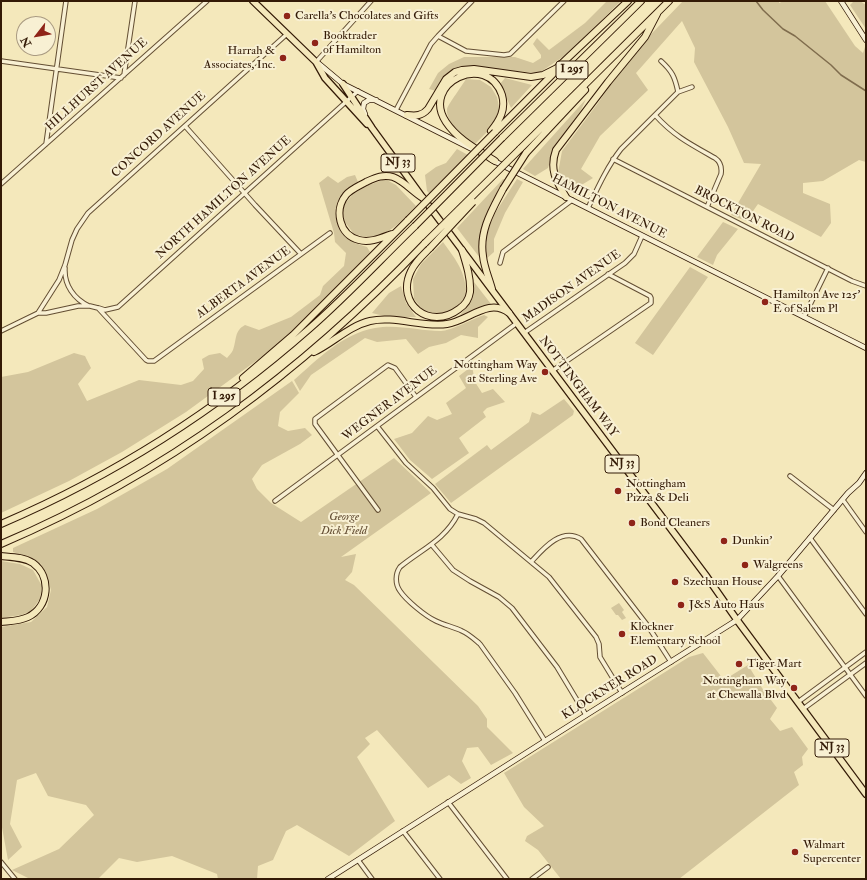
<!DOCTYPE html>
<html>
<head>
<meta charset="utf-8">
<style>
	body { margin:0 }
	#map { position:relative; width:867px; height:880px; overflow:hidden; background:#f4e8bb; font-family:"IM FELL Double Pica",serif }
	canvas { display:block }
	.frame { position:absolute; inset:0; border:2px solid #331a06; pointer-events:none }
	.north { position:absolute; left:16px; top:16px; width:40px; height:40px; box-sizing:border-box; background:#f8f0d3; border:1px solid #a99a81; border-radius:50%; rotate:239deg; font-size:11px; font-weight:700; line-height:16px; text-align:center; color:#331a06 }
	.north::after { content:''; display:block; margin:auto; width:14px; height:18px; background:#8f2418; clip-path:polygon(50% 0,100% 100%,50% 72%,0 100%) }
</style>
</head>
<body>
<div id="map">
<canvas width="867" height="880"></canvas>
<div class="frame"></div>
<div class="north">N</div>
</div>
<script>
const ctx = document.querySelector('canvas').getContext('2d');
ctx.lineJoin = 'round';
function fillPath(path, color) {
  ctx.fillStyle = color;
  ctx.fill(path, 'evenodd');
}
function stroke(path, color, width, dash) {
  ctx.strokeStyle = color;
  ctx.lineWidth = width;
  ctx.lineCap = dash ? 'butt' : 'round';
  ctx.setLineDash(dash || []);
  ctx.stroke(path);
}
function drawText(font, color, halo, rows, align = 'center') {
  ctx.font = font + ' "IM FELL Double Pica",serif';
  ctx.lineWidth = 4;
  ctx.setLineDash([]);
  ctx.textBaseline = 'middle';
  ctx.strokeStyle = halo;
  ctx.fillStyle = color;
  for (const [text, x, y, turn = 0] of rows) {
    ctx.save();
    ctx.translate(x, y);
    ctx.rotate((+turn || 0) * Math.PI / 180);
    ctx.textAlign = isNaN(turn) ? turn : align;
    if (halo) ctx.strokeText(text, 0, 0);
    ctx.fillText(text, 0, 0);
    ctx.restore();
  }
}
const green = new Path2D(`
	M607,1H621L567,54L539,73L464,67L436,91L429,89L438,73L449,64L464,57H515L533,63L541,58V55L533,44L537,38L549,50L585,23Z
	M683,1H779V3L784,1H825L855,46L863,53L865,47L866,49V162L859,160L823,181L803,183V193L830,204L831,223L821,237L758,204L746,221L731,215L761,164L744,163L728,127L694,62L695,48L682,21L636,73L648,90L600,136L581,169L593,178L570,192L560,183L558,173L562,151L598,103L631,55Z
	M854,1H860L866,5V29L850,5Z
	M505,78L532,85L511,108L500,84Z
	M466,79L480,80L491,87L497,97L500,112L488,131L474,145C466,137 445,122 447,109C449,103 462,86 466,79Z
	M586,99L581,110L554,149L548,168L535,176L523,169Z
	M457,149L468,155L430,194L427,191L425,175L436,167L446,163Z
	M355,175L358,182C351,186 343,191 339,198C333,211 338,233 350,240C355,244 362,245 367,247L370,252L325,301L271,350L186,412L122,452L69,481L1,513V377L28,372L74,353L85,356L91,368L78,384L87,401L139,380L181,385L193,381L204,369L202,359L209,355L220,353L227,358C229,355 232,353 233,350C237,339 234,331 245,325L259,330L291,317L320,295L323,286L344,266L346,253L335,242L334,233L319,183L328,176L338,183L347,177Z
	M385,179L396,185L416,206C404,218 389,237 369,237C364,237 359,235 354,234L344,221L342,207L354,193L369,185Z
	M503,179L507,180L490,209L480,236V258L457,228Z
	M517,179L523,182L505,213L494,239V252L486,259L485,238L495,213Z
	M723,222L738,229L717,255L713,265L697,257Z
	M443,242C458,263 464,269 467,295C451,314 449,315 425,313L414,299L413,279L421,264Z
	M690,267L708,277L653,355L635,343Z
	M474,282L491,304L458,318L473,298Z
	M401,286L406,303L416,317H388L372,313L389,293Z
	M484,315L488,317L478,327V338L461,335L446,343L429,347L418,354L406,339L377,342L365,338L311,375L300,391L294,380C318,359 342,334 375,328C398,324 419,331 441,331C450,331 475,318 484,315Z
	M472,366L475,382L482,393L493,389L505,402L487,408L483,412L486,417L459,438L469,453L432,479L410,460L394,439L412,433L428,416L437,420L452,414L446,403L466,388L459,376Z
	M292,381L299,393L280,412L278,426L288,431L305,428L312,435L300,444L262,465L252,479L257,489L271,503L301,522L394,458L431,493L341,557L356,554L352,572L345,580L354,585L393,623L478,706L487,719V727L513,753L491,765L478,747L467,748L462,761L471,778L461,784L449,775L428,788L377,730L365,738L370,744L357,757L395,821L349,856L297,825L286,831L273,860L258,866L257,879H218L217,874L172,856L137,862L119,858L99,878L86,879H30L12,870L59,849L94,815L86,805L48,796L36,773L17,780L10,824L22,847L8,860L1,822V627L31,622L47,607L51,590L46,574L41,564L26,556L13,552V548L97,509L167,469Z
	M564,399L574,411L573,415L451,503L435,484L487,445L491,450L529,422L532,412L540,415Z
	M1,561L20,564L33,570L42,586L40,599L31,611L21,615L1,618Z
	M619,603L624,610L622,612L626,618L622,620L618,615H616L611,608Z
	M703,653L724,680L748,665L762,688L777,708L770,719L780,731L792,727L808,749L802,757L803,765L794,772L799,785L679,879H561L538,850L525,841L527,836L544,826L524,807L504,773L689,657Z`);
const stream = new Path2D(`
	M756,1L763,10L783,29L795,36L831,65L841,75L866,91
	M866,103V104`);
const street = new Path2D(`
	M438,36L466,51L504,55L510,54L564,1
	M1,61L121,78
	M316,62L371,1
	M124,75L135,1
	M678,92L692,87
	M396,110L431,44L438,36L472,1
	M655,115C674,136 690,144 715,158C721,162 722,167 721,174L707,207
	M185,126L255,205L301,254
	M46,144L66,1
	M613,159L852,281L866,286
	M1,184L207,1
	M588,208C598,187 607,167 621,149L678,92C675,77 672,71 661,61
	M500,263L503,252L572,200
	M65,268C64,285 74,299 89,306
	M99,308L105,310L118,307L358,91
	M38,313L59,280L65,265L72,240L77,229L88,213L287,34
	M804,317L828,268
	M1,331L38,313H46L78,306H90L98,308L146,360L148,361H154L330,233
	M524,333L625,263L634,254L642,236
	M552,371L651,303V298L650,296L608,274
	M377,426L406,463L433,488L450,509L458,514L476,519L484,523L549,577L596,637L599,644L600,657L622,693
	M790,476L834,510
	M843,500L866,532
	M275,501L517,323
	M378,510L315,424V419L388,365L395,368L416,397
	M458,514C445,540 422,549 400,567C395,574 395,584 400,591C406,600 425,616 436,621C444,625 454,627 462,631C469,634 474,639 480,644L515,693L545,741
	M810,538L866,614
	M432,545L453,570L470,581L499,597L512,608L557,667L586,715
	M531,562C543,549 561,527 581,539L648,626L671,662
	M778,576L866,696
	M798,702L866,652
	M803,709L866,663
	M448,802L507,879
	M403,831L440,879
	M358,860L372,879
	M1,862L15,879
	M532,879L548,867`);
const secondary = new Path2D(`
	M841,1L866,40
	M318,63L343,84L472,149
	M365,114L363,109L364,103L369,100H376
	M492,160L866,348
	M328,879L545,741L737,620L778,576L848,493L859,483L866,473`);
const primary = new Path2D(`
	M253,1L316,62L325,78L367,124
	M343,84L372,128L423,198L707,577L737,620L866,794`);
const highway = new Path2D(`
	M407,115C416,116 422,116 428,109L446,79L455,72L462,70L474,69L531,77L543,75L557,68L628,1
	M491,131C500,120 506,109 502,95C487,51 420,83 446,122C458,140 478,150 495,161
	M495,132L556,71
	M502,138L641,1
	M520,149L669,1
	M526,153L585,90
	M566,197C556,181 549,169 556,150L608,82L645,37L657,14
	M392,234C381,238 370,243 359,240C339,235 334,210 346,195C351,189 359,186 366,182C375,178 383,174 393,177C404,181 413,192 423,198
	M430,248C423,255 415,262 411,271C395,304 430,331 459,309C465,305 469,299 470,292C471,278 466,263 462,250
	M492,289C489,278 484,267 483,256C479,231 492,210 503,189
	M314,352C333,343 349,326 370,321C394,315 423,328 447,324C468,321 489,297 509,313
	M243,378L293,335L408,220
	M1,524C113,476 217,410 309,329C346,297 380,260 415,226
	M1,544C166,474 302,372 425,243
	M1,556C12,557 24,557 33,563C52,577 49,607 28,617C20,621 10,621 1,622`);
const highwayBridge = new Path2D(`
	M503,189L526,153
	M408,220L495,132
	M415,226L502,138
	M425,243L520,149
	M430,248L473,202`);
const markers = [
	[287,16,4,"#8f2418"],
	[315,43,4,"#8f2418"],
	[283,58,4,"#8f2418"],
	[765,302,4,"#8f2418"],
	[545,372,4,"#8f2418"],
	[618,491,4,"#8f2418"],
	[632,523,4,"#8f2418"],
	[724,541,4,"#8f2418"],
	[745,565,4,"#8f2418"],
	[675,582,4,"#8f2418"],
	[681,605,4,"#8f2418"],
	[622,634,4,"#8f2418"],
	[739,664,4,"#8f2418"],
	[794,688,4,"#8f2418"],
	[795,852,4,"#8f2418"]
];
const shields = [
	[572,70,32],
	[398,163,34],
	[224,397,32],
	[622,464,34],
	[832,748,34]
];
const shieldNames = [
	["I 295",572,70],
	["NJ 33",398,163],
	["I 295",224,397],
	["NJ 33",622,464],
	["NJ 33",832,748]
];
const poiNames = [
	["Carella's Chocolates and Gifts",295,16],
	["Booktrader",323,36],
	["of Hamilton",323,50],
	["Harrah &",275,51,"right"],
	["Associates, Inc.",275,65,"right"],
	["Hamilton Ave 125'",773,295],
	["E of Salem Pl",773,309],
	["Nottingham Way",537,365,"right"],
	["at Sterling Ave",537,379,"right"],
	["Nottingham",626,484],
	["Pizza & Deli",626,498],
	["Bond Cleaners",640,523],
	["Dunkin'",732,541],
	["Walgreens",753,565],
	["Szechuan House",683,582],
	["J&S Auto Haus",689,605],
	["Klockner",630,627],
	["Elementary School",630,641],
	["Tiger Mart",747,664],
	["Nottingham Way",786,681,"right"],
	["at Chewalla Blvd",786,695,"right"],
	["Walmart",803,845],
	["Supercenter",803,859]
];
const streetNames = [
	["HILLHURST AVENUE",97,85,-42],
	["CONCORD AVENUE",159,135,-42],
	["NORTH HAMILTON AVENUE",224,198,-42],
	["HAMILTON AVENUE",609,207,27],
	["BROCKTON ROAD",744,215,27],
	["ALBERTA AVENUE",244,283,-36],
	["MADISON AVENUE",572,287,-35],
	["NOTTINGHAM WAY",578,387,53],
	["WEGNER AVENUE",390,404,-37],
	["KLOCKNER ROAD",610,688,-32]
];
const parkNames = [
	["George",344,517],
	["Dick Field",344,531]
];
fillPath(green, '#d3c59c');
stroke(stream, '#7f6c4d', 1.5);
stroke(street, '#634e33', 5.5);
stroke(secondary, '#331a06', 6);
stroke(primary, '#331a06', 8);
stroke(highway, '#331a06', 8);
stroke(street, '#f8f0d3', 3.5);
stroke(secondary, '#f8f0d3', 4.5);
stroke(primary, '#f4e8bb', 5.5);
stroke(highway, '#f4e8bb', 6);
stroke(highwayBridge, '#331a06', 8, []);
stroke(highwayBridge, '#f4e8bb', 6);
for (const [x, y, r, color] of markers) {
  const dot = new Path2D();
  dot.arc(x, y, r, 0, 2 * Math.PI);
  ctx.fillStyle = color;
  ctx.fill(dot);
  stroke(dot, '#f8f0d3', 1.5);
}
for (const [x, y, w] of shields) {
  const box = new Path2D();
  box.roundRect(x - w / 2, y - 9, w, 18, 3);
  ctx.fillStyle = '#f8f0d3';
  ctx.fill(box);
  stroke(box, '#331a06', 1);
}
drawText('bold 11px', '#331a06', null, shieldNames);
drawText('12px', '#331a06', '#f8f0d3', poiNames, 'left');
drawText('12px', '#331a06', '#f8f0d3', streetNames);
drawText('italic 12px', '#634d33', '#f8f0d3', parkNames);
</script>
</body>
</html>
